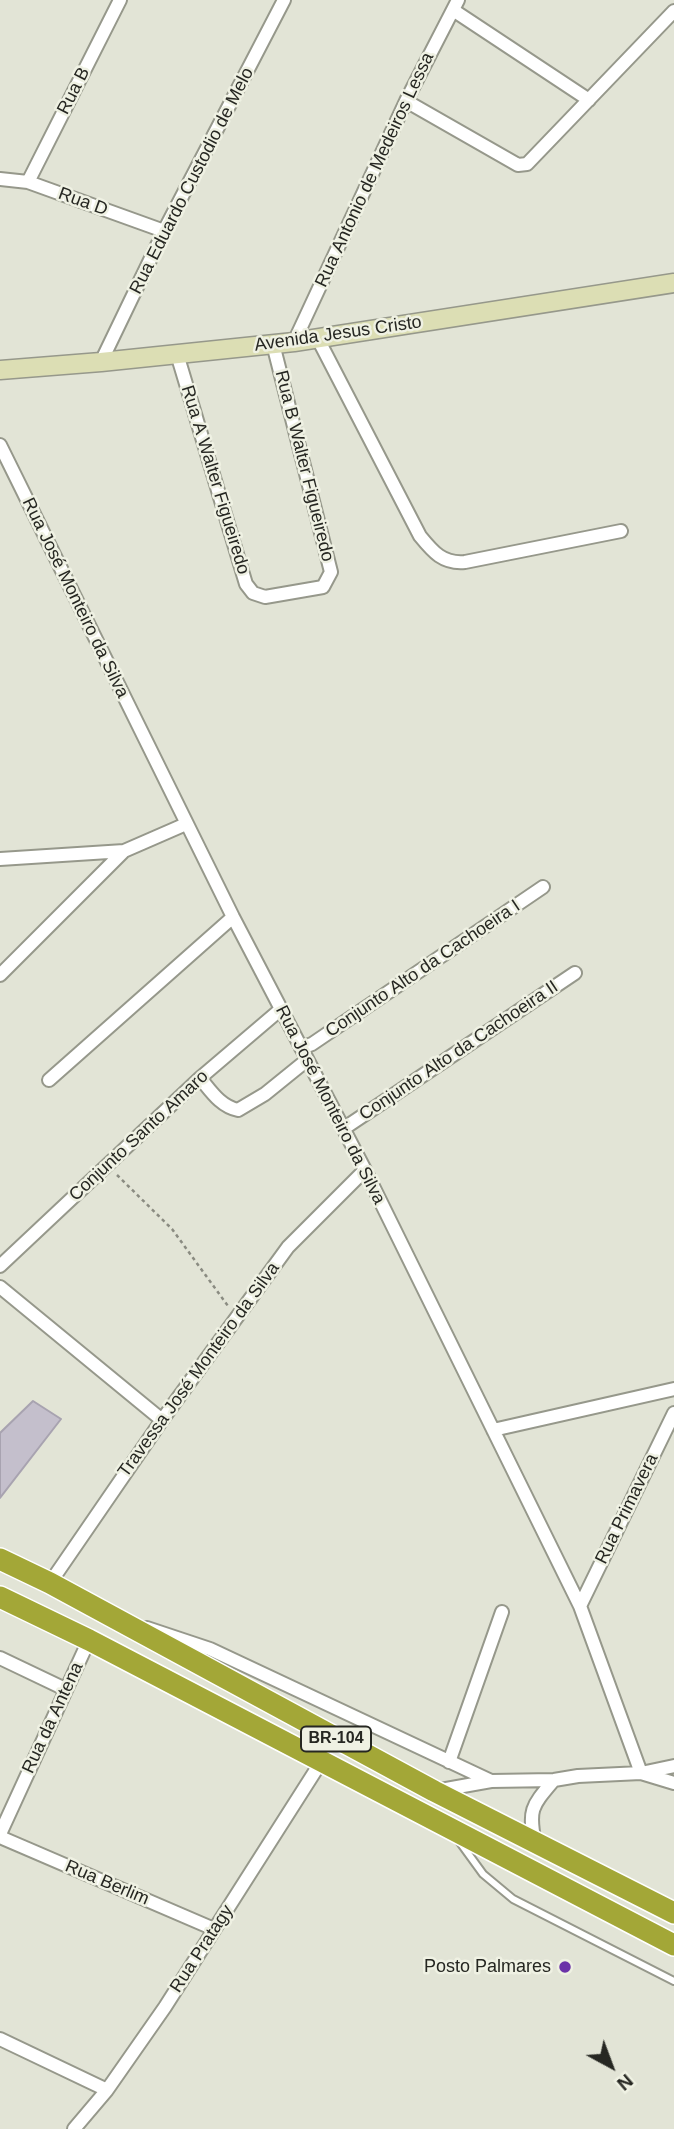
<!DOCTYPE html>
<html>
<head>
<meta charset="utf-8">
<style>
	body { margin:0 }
	#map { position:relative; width:674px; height:2129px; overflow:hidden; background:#e2e4d6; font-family:Arial,sans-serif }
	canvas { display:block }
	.north { position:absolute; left:576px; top:2031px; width:70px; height:70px; -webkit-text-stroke:5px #eff1e3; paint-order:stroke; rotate:139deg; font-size:19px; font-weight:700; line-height:28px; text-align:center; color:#262722 }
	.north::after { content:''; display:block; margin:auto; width:24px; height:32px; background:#262722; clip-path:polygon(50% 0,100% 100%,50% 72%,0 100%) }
</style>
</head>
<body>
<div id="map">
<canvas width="674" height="2129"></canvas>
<div class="north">N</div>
</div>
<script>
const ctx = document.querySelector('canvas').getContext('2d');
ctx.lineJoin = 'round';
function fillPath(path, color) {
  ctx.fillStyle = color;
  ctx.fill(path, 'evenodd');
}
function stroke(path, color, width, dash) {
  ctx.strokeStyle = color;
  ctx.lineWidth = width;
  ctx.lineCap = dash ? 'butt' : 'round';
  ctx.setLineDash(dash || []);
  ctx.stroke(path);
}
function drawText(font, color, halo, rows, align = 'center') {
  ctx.font = font + ' Arial,sans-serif';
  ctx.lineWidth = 5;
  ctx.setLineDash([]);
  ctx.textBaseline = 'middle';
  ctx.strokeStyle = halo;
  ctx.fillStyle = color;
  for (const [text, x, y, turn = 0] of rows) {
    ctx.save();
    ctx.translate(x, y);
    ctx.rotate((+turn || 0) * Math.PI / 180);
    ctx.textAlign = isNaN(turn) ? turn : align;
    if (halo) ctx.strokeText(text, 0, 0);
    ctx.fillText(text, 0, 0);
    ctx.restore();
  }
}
const building = new Path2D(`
	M33,1401L61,1419L0,1498V1433Z`);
const path = new Path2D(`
	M117,1175L172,1229L228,1306`);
const service = new Path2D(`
	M459,1841L483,1874L513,1899L674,1981`);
const minor = new Path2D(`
	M453,10L589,100
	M406,101L518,165L527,164L674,11
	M0,179L28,182L164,231
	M28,182L120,0
	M318,339L420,536C433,552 443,564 465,562L621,531
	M294,342L406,101L458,0
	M177,354L246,584L253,593L265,597L323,587L331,572L273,344
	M101,362L164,231L284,0
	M0,445L233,917L365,1170L580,1606L641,1773L674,1783
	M0,859L124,851L186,824
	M0,975L124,851
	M301,1048L312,1044L543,887
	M200,1078C211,1091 220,1106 238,1110L265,1094L307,1060
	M49,1080L233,917
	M343,1129L575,973
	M0,1266L200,1078L281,1009
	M0,1287L162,1420
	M493,1430L674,1389
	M50,1583L162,1420L288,1247L365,1170
	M580,1606L674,1413
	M147,1628L210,1649L491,1781
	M0,1658L65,1689
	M449,1762L502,1612
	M435,1791L491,1781L554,1780L578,1776L641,1773L674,1766
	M0,1834L89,1640
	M0,1837L214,1929
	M535,1843C528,1809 532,1806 554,1780
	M0,2039L107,2090
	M74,2129L107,2090L165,2007L321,1762`);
const secondary = new Path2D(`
	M0,370L101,362L294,342L674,283`);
const trunk = new Path2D(`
	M0,1559L50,1583L434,1791L674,1913
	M0,1597L89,1640L674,1945`);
const markers = [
	[565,1967,7,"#6b32a8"]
];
const shields = [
	[336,1739,70]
];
const shieldNames = [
	["BR-104",336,1739]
];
const streetNames = [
	["Rua B",74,91,-63],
	["Rua Antonio de Medeiros Lessa",375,170,-65],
	["Rua Eduardo Custodio de Melo",192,181,-63],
	["Rua D",83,202,20],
	["Avenida Jesus Cristo",338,334,-8],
	["Rua B Walter Figueiredo",304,466,76],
	["Rua A Walter Figueiredo",215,480,73],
	["Rua José Monteiro da Silva",75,598,64],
	["Conjunto Alto da Cachoeira I",423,969,-34],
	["Conjunto Alto da Cachoeira II",459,1051,-34],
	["Rua José Monteiro da Silva",330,1105,63],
	["Conjunto Santo Amaro",139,1136,-43],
	["Travessa José Monteiro da Silva",199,1370,-54],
	["Rua Primavera",627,1509,-64],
	["Rua da Antena",53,1718,-65],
	["Rua Berlim",107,1883,23],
	["Rua Pratagy",202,1949,-57]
];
const poiNames = [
	["Posto Palmares",551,1967]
];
fillPath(building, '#c4bfcc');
stroke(building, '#a8a3b0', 2);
stroke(service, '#96988b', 10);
stroke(minor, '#96988b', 16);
stroke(secondary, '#96988b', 21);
stroke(trunk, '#fff', 24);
stroke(path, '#8a8b81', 2.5, [3.5, 3.5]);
stroke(service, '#fff', 6);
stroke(minor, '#fff', 12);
stroke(secondary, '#dcdeb4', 18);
stroke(trunk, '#a3a737', 21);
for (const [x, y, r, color] of markers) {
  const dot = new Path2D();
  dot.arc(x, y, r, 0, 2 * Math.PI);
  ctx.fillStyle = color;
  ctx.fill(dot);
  stroke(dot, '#eff1e3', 2.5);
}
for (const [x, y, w] of shields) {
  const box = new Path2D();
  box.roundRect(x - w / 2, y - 12.5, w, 25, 5);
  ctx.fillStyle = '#eff1e3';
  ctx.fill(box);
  stroke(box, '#262722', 2);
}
drawText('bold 16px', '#262722', null, shieldNames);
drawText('18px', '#262722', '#eff1e3', streetNames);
drawText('18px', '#262722', '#eff1e3', poiNames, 'right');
</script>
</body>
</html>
